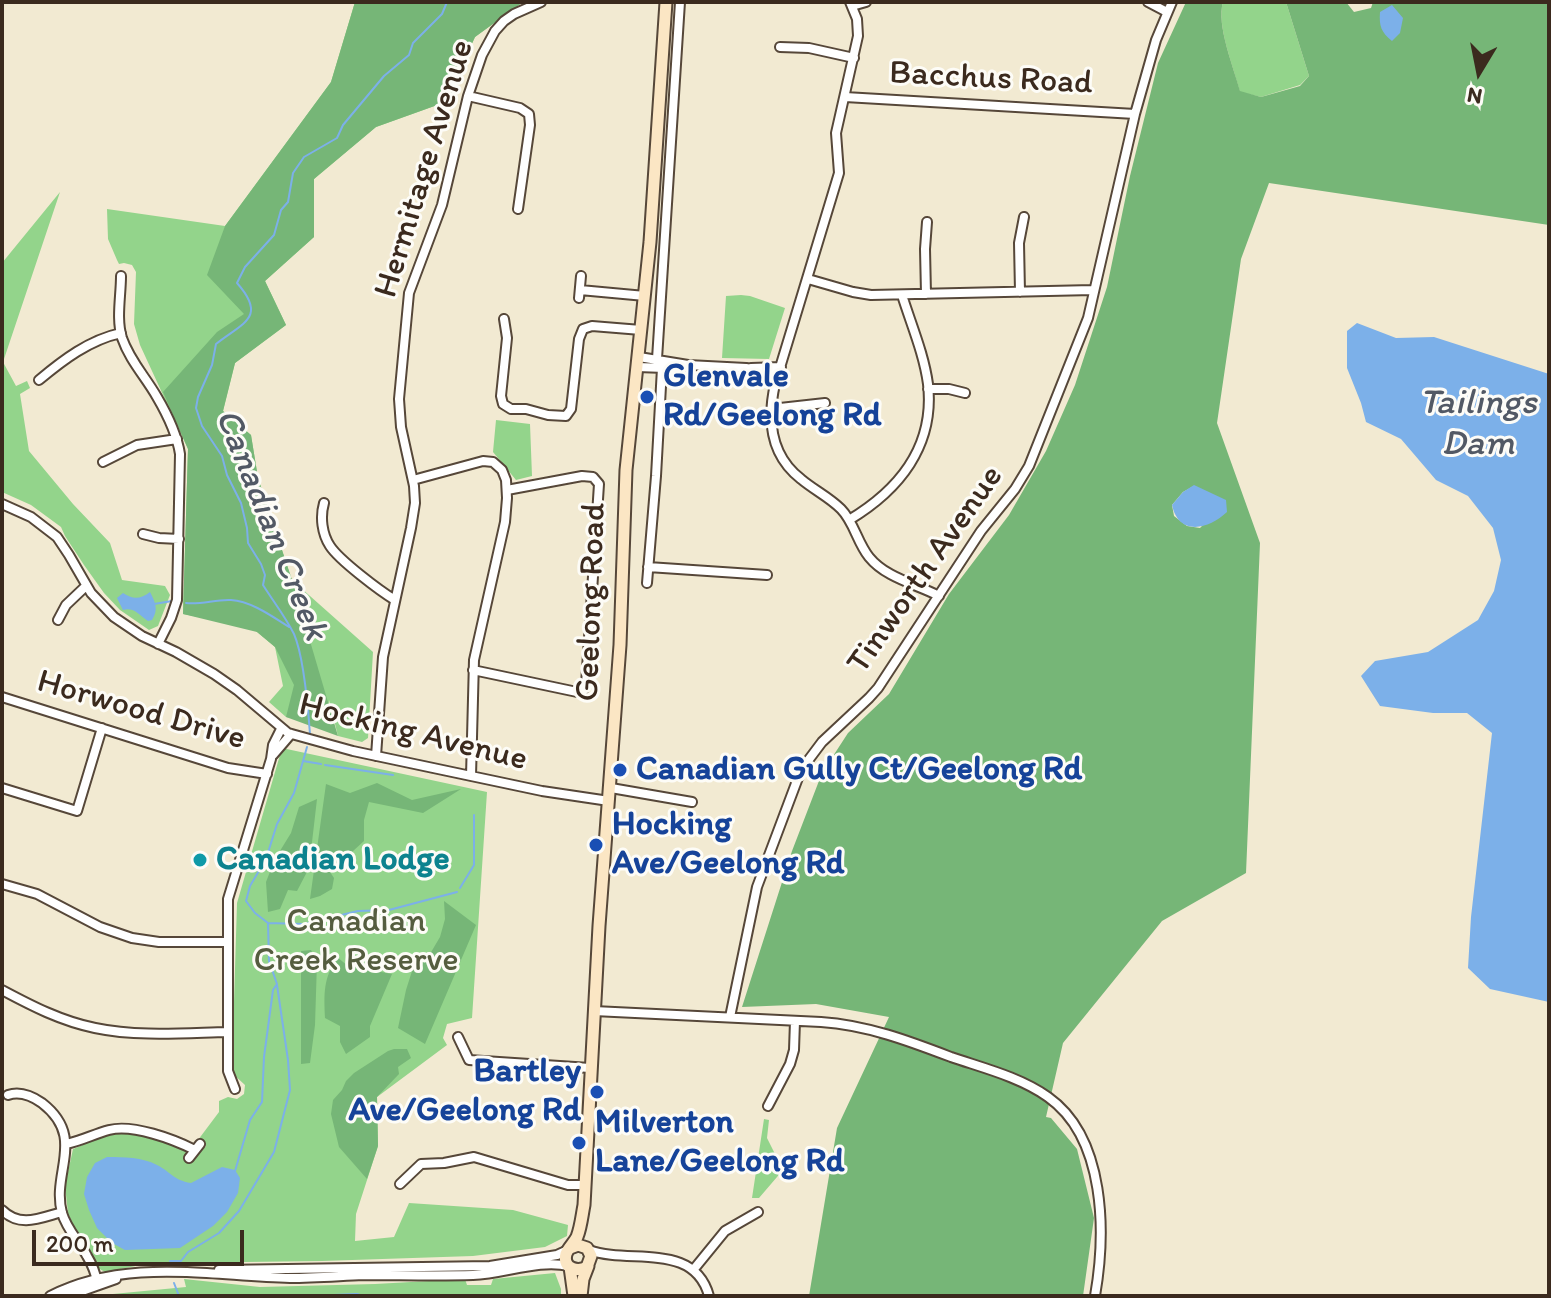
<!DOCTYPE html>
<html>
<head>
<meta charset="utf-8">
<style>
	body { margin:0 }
	#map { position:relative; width:1551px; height:1298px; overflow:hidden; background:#f2ead2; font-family:Itim,sans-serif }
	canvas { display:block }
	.frame { position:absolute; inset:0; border:4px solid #3b2a1e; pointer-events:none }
	.north { position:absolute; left:1439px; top:32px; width:80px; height:80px; -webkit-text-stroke:6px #fdfcf7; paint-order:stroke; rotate:190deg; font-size:22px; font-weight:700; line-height:32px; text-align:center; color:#3b2a1e }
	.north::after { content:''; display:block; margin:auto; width:28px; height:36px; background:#3b2a1e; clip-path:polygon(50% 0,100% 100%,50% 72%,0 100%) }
	.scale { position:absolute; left:32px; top:1230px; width:212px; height:36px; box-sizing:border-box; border:4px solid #3b2a1e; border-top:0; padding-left:10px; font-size:24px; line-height:28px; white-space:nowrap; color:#3b2a1e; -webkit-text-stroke:6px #fdfcf7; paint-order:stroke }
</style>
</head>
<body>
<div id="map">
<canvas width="1551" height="1298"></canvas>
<div class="frame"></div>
<div class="north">N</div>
<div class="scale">200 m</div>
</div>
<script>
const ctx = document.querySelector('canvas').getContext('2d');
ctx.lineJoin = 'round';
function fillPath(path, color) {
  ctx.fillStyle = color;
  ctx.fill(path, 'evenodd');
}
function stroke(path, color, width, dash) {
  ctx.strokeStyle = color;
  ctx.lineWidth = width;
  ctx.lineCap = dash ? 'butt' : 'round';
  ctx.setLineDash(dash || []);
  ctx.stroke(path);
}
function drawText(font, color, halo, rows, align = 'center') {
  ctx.font = font + ' Itim,sans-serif';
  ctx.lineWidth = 6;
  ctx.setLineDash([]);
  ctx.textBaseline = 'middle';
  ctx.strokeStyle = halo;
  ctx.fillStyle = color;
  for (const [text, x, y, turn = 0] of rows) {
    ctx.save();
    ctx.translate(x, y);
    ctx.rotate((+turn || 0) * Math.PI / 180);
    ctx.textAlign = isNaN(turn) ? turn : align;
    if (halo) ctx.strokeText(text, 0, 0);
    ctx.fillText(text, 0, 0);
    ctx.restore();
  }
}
const green = new Path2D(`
	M355,2H523L475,37L458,74L454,99L376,127L314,179V237L265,281L286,325L235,363L223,411L251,435L258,478L292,580L373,652L368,738L362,742L338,736L329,700L328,724L286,717L269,702L283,686L275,647L251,627L183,614L188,449L140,345L134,324L136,272L132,265L124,263L119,264L117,260L108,239L107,209L225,226L331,82Z
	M1223,2H1286L1309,76L1300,85L1261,97L1240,92C1234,68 1216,25 1223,2Z
	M60,192L3,362L16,386L27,381L30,388L20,394L29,451L73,504L110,543L122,580L165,586L170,595L158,626L149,630L120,610L104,593L84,565L65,536L61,527L31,505L2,492C2,475 6,465 2,449V263Z
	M741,295L750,296L785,308L769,359L722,358L726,296Z
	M496,420L530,424L532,476L516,480L493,452Z
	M282,748L487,792L472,1018L447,1024L443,1038L447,1045L377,1097L378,1146L356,1214L355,1241L394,1237L409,1203L513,1210L568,1225L567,1236L545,1247L473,1256L322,1261L169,1263L146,1264L105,1272L98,1268L90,1251L73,1225L68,1213L65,1186L73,1149C88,1143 105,1134 121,1133C141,1132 164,1143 183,1149L186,1152L185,1158L191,1162L206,1146L198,1140L219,1112V1101L228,1097L237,1099L244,1094L245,1085L233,1074L232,1068L237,903Z
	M764,1119L769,1120L767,1138L783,1170L759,1198H752Z
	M555,1273L561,1289V1296H194L192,1294V1296H92L186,1287L184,1279L260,1287L375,1284L465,1279L467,1285H491L493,1279Z`);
const forest = new Path2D(`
	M355,2H523L475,37L458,74L454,99L376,127L314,179V237L265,281L286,325L235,363L223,411L251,435L258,478L292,580L338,736L286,717L294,685L275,647L257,632L183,614L188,449L163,392L217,332L244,314L207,275L225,226L331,82Z
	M1186,2H1223C1216,25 1234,68 1240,91L1261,97L1300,86L1309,76L1286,2H1346L1354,12L1371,8L1373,2H1549V225L1269,183L1241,259L1217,423L1260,543L1246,873L1162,921L1063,1043L1046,1117L1051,1118L1077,1149L1094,1218L1083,1296H809L837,1128L889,1017L816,1004L742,1007L792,851L822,773L848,733L889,694L949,594L1009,515L1046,451L1075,385L1107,287L1130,176L1158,63ZM1194,486L1226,501L1200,528L1187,526L1174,516L1172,505L1183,492Z
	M377,783L412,800L461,789L423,813L369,802L364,820V841L330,872L334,878L332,889L320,896L310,899L326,784L350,793Z
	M317,799L309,868L297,891L288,890L280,909L268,912L266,882L275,859L291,833L299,807Z
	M444,901L476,925L425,1044L398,1028L406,990L413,968L427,959L440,937L445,919Z
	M311,950L317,962L315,1025L310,1063L301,1064V951Z
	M337,957L348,966L392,974L370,1026V1037L346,1054L340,1042V1026L325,1018C324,993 323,980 337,957Z
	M394,1049H407L411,1058L398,1067L399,1074L377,1097L378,1146L367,1179L339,1147L331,1114L333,1100L342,1090L346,1081L354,1073L388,1051Z`);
const water = new Path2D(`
	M1392,5L1403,18L1400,33L1392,41C1381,32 1379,26 1380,12Z
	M1357,323L1396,338L1434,337L1549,374V1002L1490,989L1468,968L1471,917L1492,733L1467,713H1433L1380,706L1361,676L1375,661L1428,652L1478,620L1494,591L1501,560L1493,528L1468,496L1436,480L1401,439L1366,422L1361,403L1347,368V331Z
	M1194,485L1226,500L1227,512C1209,529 1179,537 1172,505L1183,492Z
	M150,592C155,602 159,609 152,620L148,621C139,615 134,607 123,610L117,598L123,593C133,600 141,599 150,592Z
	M107,1157C124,1157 142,1157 157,1165C171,1172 173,1180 191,1183L222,1167L235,1170L240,1178L238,1193L227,1212L213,1226L180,1248L125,1250L112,1243L97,1228L89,1210L84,1194L87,1177L95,1163Z`);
const stream = new Path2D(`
	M186,603C201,605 216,599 231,600C251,601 273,617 289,627
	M154,604L172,601
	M310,734C308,707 304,657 294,634C285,616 273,601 263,585L265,575L261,564L248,543L247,528L241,503L227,475L222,456L202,426L196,408L198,397L212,365L216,344C242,323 268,318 237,283L245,267L274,235L281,210L288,202L293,173L304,157L337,138L343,125L384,76L409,55L413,43L442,14L447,2
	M303,761L321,764
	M325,765L393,775
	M460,888L474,865V815
	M268,923L303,924
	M308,923L358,911L389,910L457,892
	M235,1171L250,1120L262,1102L264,1057L273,990L277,984L269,961L268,923L255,913L246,901L250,886L266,859L277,824L294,793L307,747
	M170,1261H181L188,1252L219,1233L239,1211L274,1152L290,1090L288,1060L277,985
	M174,1283L179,1296
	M311,1296L357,1294L363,1296`);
const street = new Path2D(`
	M850,2L857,19L858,36L836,133L839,173L775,384C767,420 770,455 801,479C814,490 829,497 841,509C854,522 857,542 869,557C886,578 916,584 939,596
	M1148,2L1167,12
	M852,6L866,2
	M780,47L809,48L854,58
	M468,96L520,108L529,114L530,125L518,209
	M845,97L1135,114
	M121,276C121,296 116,319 122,338C130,361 145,376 157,397C167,414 177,435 180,454L177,600L171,618L158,644
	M808,279L853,292L871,295L1093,290
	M580,290L645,296
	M1020,292L1019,243L1024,217
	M926,294L925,249L927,222
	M579,298L581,276
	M504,319L507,338L501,396L503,404L511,409H526L548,415L566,416L571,409L579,339L583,329L592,326L641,330
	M639,357L688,365L746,368L778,374
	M657,359L680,2
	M637,367L665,368L683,366
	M751,368L781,367
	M39,380C63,360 89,340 121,333
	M928,389H949L965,393
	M771,409L825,403
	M103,462L137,445L177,439
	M413,480L483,461L493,462L502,470L506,480L507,498L505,522L474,660L471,776
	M324,503C320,517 322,534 330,546C339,560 380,591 395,600
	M2,504L31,517L57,537L69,555L91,593L114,617L142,636L176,652L214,674L237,690L288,733L353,751L471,776L542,791L609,801
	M849,520C899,490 935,446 928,384C924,354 911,324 902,295
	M143,534L159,538L179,539
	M648,567L767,575
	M647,583L656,476L662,368
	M58,620L66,605L86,586
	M473,670L577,692L583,690L586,684L599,484L593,477L582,476L507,490
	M2,697L228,768L267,774
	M273,755L291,734
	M376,756L383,657L411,528L415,503L414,486L401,427L399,399L409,293L442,205L468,96L482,55L495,31L504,21L514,14L541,2
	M2,788L77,811L102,728
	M611,788L692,802
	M2,884L37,894L100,927L132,938L159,942H227
	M2,990C32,1006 61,1021 95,1028C138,1037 184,1033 228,1032
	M594,1011L821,1022C867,1025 909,1041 951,1057C983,1068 1020,1077 1048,1097C1106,1138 1106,1233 1095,1296
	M730,1017L757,887L798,778L807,762L822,742L869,698L878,688L981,531L1015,489L1029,466L1088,318L1135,114L1156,40L1172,2
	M458,1037L469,1060L590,1068
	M235,1089L228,1071V899L271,759L273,745L281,729
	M8,1095C20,1091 32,1096 42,1103C87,1138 51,1172 62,1213C67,1230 79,1241 87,1256C92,1264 96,1275 98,1285
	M768,1106L790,1064L794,1050L795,1021
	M66,1144C81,1141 94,1134 109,1130C133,1124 173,1139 195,1150
	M189,1158L200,1144
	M400,1184L421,1164L444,1163L474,1157L568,1185H585
	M2,1210C20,1228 40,1218 62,1212
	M589,1250C630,1265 694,1241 709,1296
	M694,1269L725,1231L758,1212
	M219,1270L490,1266L557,1255L568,1250
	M50,1296C127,1257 208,1276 290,1278C314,1278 339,1276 363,1275C400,1275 436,1276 473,1275C505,1274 538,1259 569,1266
	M68,1296L116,1279`);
const secondary = new Path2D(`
	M570,1248L578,1245L587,1248L591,1256L587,1267C578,1272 562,1269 566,1254C568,1248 574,1243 577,1237C581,1227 582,1215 584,1205L599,926L620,645L626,470L650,242L666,2
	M570,1267L574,1296
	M581,1296L583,1279L588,1266`);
const markers = [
	[647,397,8,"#1a4fb4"],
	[620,770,8,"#1a4fb4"],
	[596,845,8,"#1a4fb4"],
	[200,860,8,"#0f9aa8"],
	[597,1092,8,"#1a4fb4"],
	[579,1143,8,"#1a4fb4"]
];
const streetNames = [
	["Bacchus Road",991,79,3],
	["Hermitage Avenue",425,169,-73],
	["Tinworth Avenue",926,570,-55],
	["Geelong Road",592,602,-88],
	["Horwood Drive",141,711,16],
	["Hocking Avenue",413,733,14]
];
const transitNames = [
	["Glenvale",663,377],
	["Rd/Geelong Rd",663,416],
	["Canadian Gully Ct/Geelong Rd",636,770],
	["Hocking",612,825],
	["Ave/Geelong Rd",612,864],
	["Bartley",581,1072,"right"],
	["Ave/Geelong Rd",581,1111,"right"],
	["Milverton",595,1123],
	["Lane/Geelong Rd",595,1162]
];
const cultureNames = [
	["Canadian Lodge",216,860]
];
const parkNames = [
	["Canadian",356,922],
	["Creek Reserve",356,961]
];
const waterNames = [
	["Tailings",1478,404],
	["Dam",1478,445],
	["Canadian Creek",270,525,68]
];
fillPath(green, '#93d48b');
fillPath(forest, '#76b677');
fillPath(water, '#7cb0e9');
stroke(stream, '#7cb0e9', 2);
stroke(street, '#564739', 12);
stroke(secondary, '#564739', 15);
stroke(street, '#fff', 8);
stroke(secondary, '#fbe6c4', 11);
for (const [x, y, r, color] of markers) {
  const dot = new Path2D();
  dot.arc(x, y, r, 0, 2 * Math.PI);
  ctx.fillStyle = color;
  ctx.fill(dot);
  stroke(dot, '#fdfcf7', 3);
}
drawText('34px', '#3b2a1e', '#fdfcf7', streetNames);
drawText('bold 34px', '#164399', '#fdfcf7', transitNames, 'left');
drawText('bold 34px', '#0d838f', '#fdfcf7', cultureNames, 'left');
drawText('34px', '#555d3f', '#fdfcf7', parkNames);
drawText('italic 36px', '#525965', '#fdfcf7', waterNames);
</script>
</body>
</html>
